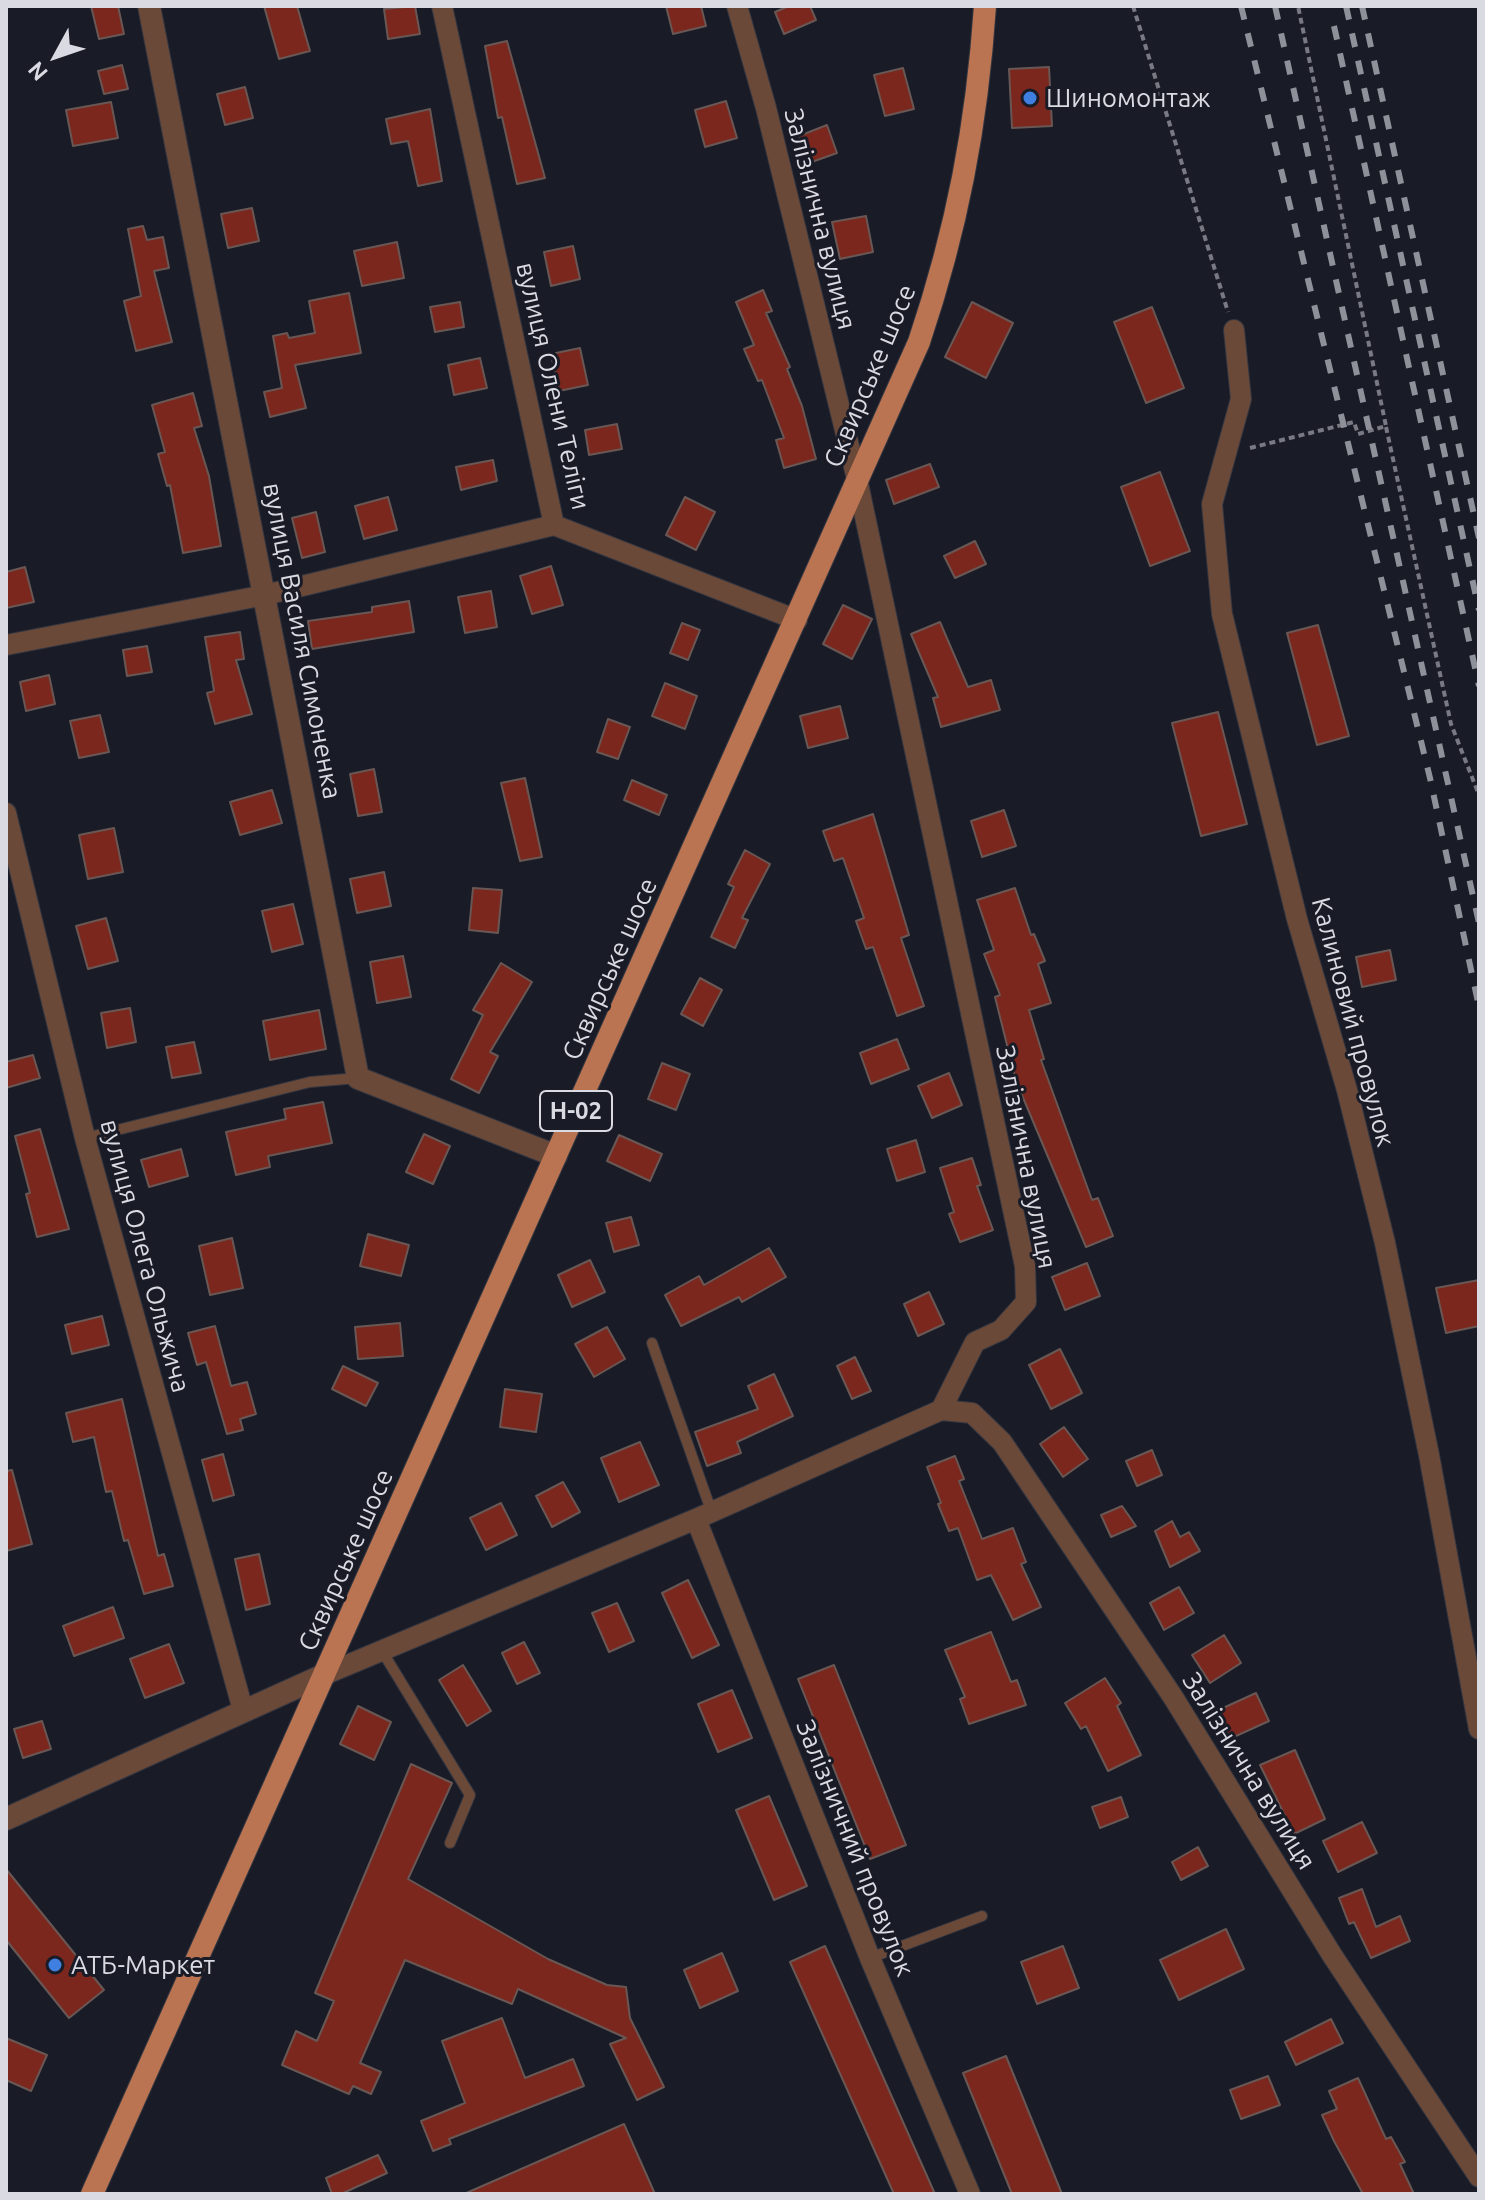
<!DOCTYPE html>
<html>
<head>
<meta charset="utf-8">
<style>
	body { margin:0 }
	#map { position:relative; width:1485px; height:2200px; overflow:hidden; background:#191b26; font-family:Ubuntu,sans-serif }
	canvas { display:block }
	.frame { position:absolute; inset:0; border:8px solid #d9dae2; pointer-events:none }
	.north { position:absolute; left:16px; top:16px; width:80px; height:80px; -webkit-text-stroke:6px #191b26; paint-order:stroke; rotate:230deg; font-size:22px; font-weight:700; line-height:32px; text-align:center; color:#d9dae2 }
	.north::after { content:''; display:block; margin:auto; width:28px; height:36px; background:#d9dae2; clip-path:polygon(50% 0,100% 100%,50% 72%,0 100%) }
</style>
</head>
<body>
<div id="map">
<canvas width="1485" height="2200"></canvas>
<div class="frame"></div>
<div class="north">N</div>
</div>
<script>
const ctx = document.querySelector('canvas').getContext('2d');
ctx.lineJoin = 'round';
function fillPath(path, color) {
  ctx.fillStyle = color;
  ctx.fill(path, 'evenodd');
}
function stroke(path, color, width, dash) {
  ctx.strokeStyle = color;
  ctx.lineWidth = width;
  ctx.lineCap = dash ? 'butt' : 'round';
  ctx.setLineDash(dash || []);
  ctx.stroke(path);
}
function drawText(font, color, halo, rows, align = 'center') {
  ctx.font = font + ' Ubuntu,sans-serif';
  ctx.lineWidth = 6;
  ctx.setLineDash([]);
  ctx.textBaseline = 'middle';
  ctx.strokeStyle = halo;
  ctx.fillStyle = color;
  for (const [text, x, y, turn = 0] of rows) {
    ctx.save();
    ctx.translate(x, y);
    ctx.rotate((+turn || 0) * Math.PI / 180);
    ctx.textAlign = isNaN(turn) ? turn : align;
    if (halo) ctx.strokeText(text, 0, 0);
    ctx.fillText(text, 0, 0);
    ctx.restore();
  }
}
const building = new Path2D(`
	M91,6H118L124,34L99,39Z
	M264,6H297L310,51L279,59Z
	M415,6L420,34L388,39L384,9Z
	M666,6H701L706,26L673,34Z
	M789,6H810L816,20L784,34L775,12Z
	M507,41L545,178L517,184L502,117L498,118L485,46Z
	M122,65L128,89L104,94L98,71Z
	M1049,67L1052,126L1012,128L1009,69Z
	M903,68L914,109L885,116L874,75Z
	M245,87L253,118L225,125L217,94Z
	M726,101L737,138L705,147L695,110Z
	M111,102L118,138L73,146L66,110Z
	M430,109L442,181L418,186L408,141L391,144L386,119Z
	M827,125L837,153L809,163L799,136Z
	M252,208L259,241L228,248L221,214Z
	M866,216L873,252L840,259L832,222Z
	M143,226L147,240L163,237L169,268L154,271L172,342L136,351L124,301L141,296L128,229Z
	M397,242L404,278L362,286L354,251Z
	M573,246L580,279L551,286L544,252Z
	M763,290L772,311L766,313L790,367L787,369L802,406L816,459L784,468L776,440L784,438L762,380L758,381L744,349L754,345L736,302Z
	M349,293L361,353L295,365L306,408L270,417L264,392L282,388L273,336L287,333L289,338L315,333L309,301Z
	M460,302L464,327L435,332L430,307Z
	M972,302L1013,323L986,378L945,357Z
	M1152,307L1184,388L1146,403L1114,322Z
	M580,348L588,385L559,391L551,354Z
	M480,358L487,388L454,395L448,365Z
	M193,393L202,426L194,428L209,476L221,546L183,553L170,485L167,486L158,454L165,452L152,405Z
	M617,424L622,449L589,455L585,430Z
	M493,460L497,481L461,490L456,467Z
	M930,464L939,487L894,504L886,480Z
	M1160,472L1190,551L1150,566L1121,487Z
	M388,497L397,530L364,539L355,506Z
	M685,497L715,512L696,550L666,535Z
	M316,512L325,552L302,558L292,518Z
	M975,541L986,564L955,578L944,556Z
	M551,566L563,605L532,614L520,576Z
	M25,567L34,602L6,608V572Z
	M491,591L497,627L465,633L458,597Z
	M409,601L414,632L312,649L308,621L372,612V607Z
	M843,605L872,619L852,659L823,644Z
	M940,622L968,687L991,680L1000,710L941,727L933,698L938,697L911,634Z
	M682,623L700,630L688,660L670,653Z
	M1318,625L1349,736L1317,745L1287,633Z
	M240,632L244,659L236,660L252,714L215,724L207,693L214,691L205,637Z
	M147,646L152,672L127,676L123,650Z
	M49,675L55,704L26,711L20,682Z
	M665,683L697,696L685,729L652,716Z
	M840,706L848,738L808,748L800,716Z
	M1218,712L1247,824L1201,836L1172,723Z
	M100,715L109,752L79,758L70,721Z
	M608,719L630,727L618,759L597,752Z
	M374,769L382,812L358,816L350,774Z
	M525,778L542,857L520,861L501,783Z
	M632,780L667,795L659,815L624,800Z
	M272,790L282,823L240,835L230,802Z
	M1004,810L1016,846L982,857L971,821Z
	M873,814L909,935L901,938L924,1006L897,1016L873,947L866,949L856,921L864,918L843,858L834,861L823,831Z
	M114,828L123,872L88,879L79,835Z
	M745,850L770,864L742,918L748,920L735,948L711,937L734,887L728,884Z
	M384,872L391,906L357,913L350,879Z
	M473,888L502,890L498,933L469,930Z
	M1015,888L1031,935L1034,934L1045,961L1038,964L1051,1003L1029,1010L1044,1059L1041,1060L1092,1200L1098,1198L1113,1236L1086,1247L1016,1081L995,997L1000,995L984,954L994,950L977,900Z
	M293,904L303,944L272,952L262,911Z
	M106,918L118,961L88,969L76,926Z
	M1390,950L1396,980L1362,987L1356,957Z
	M403,956L411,997L377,1003L370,962Z
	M501,963L532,982L490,1052L498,1056L479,1093L451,1079L483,1015L473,1010Z
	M700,978L722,990L703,1026L681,1014Z
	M130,1008L136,1042L107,1048L101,1013Z
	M319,1010L326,1049L270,1060L263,1021Z
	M897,1039L909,1069L871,1084L860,1053Z
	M194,1042L201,1073L172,1078L166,1047Z
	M33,1055L40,1078L6,1088V1062Z
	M662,1063L690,1074L676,1110L648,1099Z
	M949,1073L962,1105L932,1118L918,1086Z
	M323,1102L332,1143L268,1156L270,1167L236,1175L226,1132L286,1119L284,1109Z
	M40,1129L69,1229L37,1237L26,1194L30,1193L15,1136Z
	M424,1134L450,1146L433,1184L406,1172Z
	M619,1135L662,1154L650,1181L607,1161Z
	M916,1140L925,1172L897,1181L887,1149Z
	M181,1149L188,1176L149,1187L141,1160Z
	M972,1158L981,1185L977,1186L993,1230L960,1242L949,1214L954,1212L940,1168Z
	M631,1217L639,1245L614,1252L606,1223Z
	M368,1234L409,1245L401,1276L360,1266Z
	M232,1238L243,1288L210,1295L199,1246Z
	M769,1248L786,1277L742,1302L739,1297L681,1326L665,1295L699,1276L704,1285Z
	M590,1260L605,1292L572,1307L558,1275Z
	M1087,1263L1100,1296L1065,1310L1052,1277Z
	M1479,1280V1326L1446,1333L1436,1288Z
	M929,1292L944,1324L918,1336L904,1304Z
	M102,1316L109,1345L72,1354L65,1325Z
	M400,1323L403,1356L358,1359L355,1327Z
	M215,1326L231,1386L247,1382L256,1414L240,1419L243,1430L227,1434L206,1362L197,1365L188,1333Z
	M607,1327L625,1359L594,1377L575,1344Z
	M1060,1349L1082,1393L1051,1409L1029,1365Z
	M855,1357L871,1391L852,1399L837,1366Z
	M343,1366L378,1383L366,1406L332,1389Z
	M774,1374L793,1416L737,1442L741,1453L707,1466L695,1432L758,1409L748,1386Z
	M505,1389L542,1394L536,1432L500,1427Z
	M122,1399L158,1556L164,1554L173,1586L144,1594L128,1540L124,1541L112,1491L106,1492L94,1437L73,1442L66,1413Z
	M1064,1427L1088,1459L1063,1477L1040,1444Z
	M640,1442L659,1485L619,1502L601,1458Z
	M1152,1450L1162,1475L1137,1486L1126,1461Z
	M223,1454L234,1495L213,1501L202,1460Z
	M955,1456L964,1479L959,1481L982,1539L1013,1528L1026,1562L1021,1564L1041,1607L1013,1620L991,1575L977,1580L958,1528L949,1531L938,1504L941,1503L927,1467Z
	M12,1470L32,1544L6,1551V1471Z
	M563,1482L580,1512L552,1527L536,1496Z
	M501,1503L517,1535L486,1550L470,1518Z
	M1122,1506L1136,1526L1111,1537L1101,1515Z
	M1172,1521L1180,1537L1189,1532L1200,1551L1170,1567L1155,1531Z
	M259,1554L270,1604L246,1610L235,1559Z
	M688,1580L719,1645L692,1658L662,1593Z
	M1179,1587L1194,1613L1164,1630L1150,1603Z
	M617,1603L634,1641L609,1652L592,1613Z
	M113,1607L124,1638L74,1656L63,1626Z
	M991,1632L1011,1682L1017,1680L1026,1705L969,1724L960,1699L965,1697L945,1650Z
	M1224,1635L1241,1663L1210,1683L1192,1655Z
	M524,1642L540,1673L517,1684L502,1653Z
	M169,1644L184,1683L145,1698L130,1659Z
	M463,1665L491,1711L467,1726L439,1680Z
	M834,1665L906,1845L870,1859L798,1679Z
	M1105,1678L1121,1703L1117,1706L1141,1755L1108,1771L1086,1726L1081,1729L1065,1703Z
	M732,1690L752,1738L718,1752L698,1704Z
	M1256,1693L1269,1721L1225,1741L1212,1713Z
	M358,1706L391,1722L374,1760L340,1744Z
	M42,1721L51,1749L23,1758L14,1729Z
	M1295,1750L1325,1819L1294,1834L1260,1765Z
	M411,1764L452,1783L408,1879L548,1959L607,1985L626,1987L630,2018L664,2087L637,2100L610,2044L626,2038L518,1989L512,2004L405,1960L360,2063L381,2072L371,2094L353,2086L349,2094L282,2065L296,2031L317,2041L334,2001L315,1993Z
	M769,1796L807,1886L774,1900L736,1810Z
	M1121,1797L1128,1817L1100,1828L1092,1807Z
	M1362,1822L1377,1853L1338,1872L1323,1841Z
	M1198,1847L1208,1866L1181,1880L1172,1862Z
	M6,1869L104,1990L69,2018L6,1940Z
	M1362,1889L1376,1927L1400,1916L1410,1941L1371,1958L1354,1922L1349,1924L1339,1898Z
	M1226,1929L1244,1969L1179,2000L1160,1960Z
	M825,1946L935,2194H894L790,1962Z
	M1063,1946L1079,1988L1037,2004L1021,1962Z
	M722,1953L738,1991L700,2008L684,1970Z
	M502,2018L525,2078L573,2059L584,2086L449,2139L451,2144L433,2151L421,2121L465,2103L442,2041Z
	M1331,2019L1343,2043L1296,2065L1285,2042Z
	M6,2038L47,2055L31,2091L6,2080Z
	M1006,2056L1062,2194H1012L963,2073Z
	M1268,2076L1280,2105L1241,2119L1230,2090Z
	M1358,2078L1386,2139L1391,2137L1405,2162L1400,2164L1414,2194H1363L1334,2141L1322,2115L1337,2109L1329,2091Z
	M624,2124L655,2194H464Z
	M378,2155L387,2173L341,2194H332L326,2178Z`);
const path = new Path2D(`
	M1133,6L1228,312
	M1386,427L1451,724L1479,795
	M1250,448L1354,422L1358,434L1386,426L1298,6`);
const service = new Path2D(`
	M85,1138L310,1082L358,1078
	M652,1343L712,1513
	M382,1651L470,1795L450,1843
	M870,1958L982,1916`);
const minor = new Path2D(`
	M442,6L554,525L797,620
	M737,6L766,108L857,479L1025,1266L1026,1302L1001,1330L975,1342L941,1410
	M1234,330L1241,399L1212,504L1222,614L1297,919L1347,1090L1385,1243L1429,1455L1479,1729
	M6,645L265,595L554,525
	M6,813L85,1138L243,1710
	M696,1519L870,1958L970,2194
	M326,1674L696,1519L941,1410L972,1413L1002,1442L1173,1697L1332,1955L1479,2177`);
const tertiary = new Path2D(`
	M149,6L358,1078L556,1156
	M6,1819L326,1674`);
const primary = new Path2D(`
	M92,2194L919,342C957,229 977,125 985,6`);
const rail = new Path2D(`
	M1241,6L1430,778L1479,1007
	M1275,6L1479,923
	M1346,6L1479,610
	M1362,6L1479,538
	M1334,26L1479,686`);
const markers = [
	[1030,98,8,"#3f7fe0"],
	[55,1965,8,"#3f7fe0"]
];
const shields = [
	[576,1111,72]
];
const shieldNames = [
	["Н-02",576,1111]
];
const poiNames = [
	["Шиномонтаж",1046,98],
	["АТБ-Маркет",71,1965]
];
const streetNames = [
	["Залізнична вулиця",820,219,76],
	["Сквирське шосе",870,376,-67],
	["вулиця Олени Теліги",553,386,77],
	["вулиця Василя Симоненка",302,641,79],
	["Сквирське шосе",610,969,-66],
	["Калиновий провулок",1353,1022,75],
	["Залізнична вулиця",1026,1157,79],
	["вулиця Олега Ольжича",145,1256,75],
	["Сквирське шосе",346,1560,-66],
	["Залізнична вулиця",1249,1771,58],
	["Залізничний провулок",855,1848,68]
];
fillPath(building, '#7b271d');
stroke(building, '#685754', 2);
stroke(service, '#343640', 12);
stroke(minor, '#343640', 22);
stroke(tertiary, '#343640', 24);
stroke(primary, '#343640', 24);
stroke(path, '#787983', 4, [6, 4]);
stroke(service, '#6b4939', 10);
stroke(minor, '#6b4939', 20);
stroke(tertiary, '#6b4939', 22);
stroke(primary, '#bb7452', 22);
stroke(rail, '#8f919a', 6, [14, 14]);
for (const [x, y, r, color] of markers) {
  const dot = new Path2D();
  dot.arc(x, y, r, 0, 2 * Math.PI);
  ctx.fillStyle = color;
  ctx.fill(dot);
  stroke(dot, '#191b26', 3);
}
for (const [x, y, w] of shields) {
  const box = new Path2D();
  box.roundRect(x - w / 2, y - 20, w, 40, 6);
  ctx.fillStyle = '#191b26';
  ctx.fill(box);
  stroke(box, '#d9dae2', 2);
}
drawText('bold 24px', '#d9dae2', null, shieldNames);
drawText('26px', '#d9dae2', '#191b26', poiNames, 'left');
drawText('26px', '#d9dae2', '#191b26', streetNames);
</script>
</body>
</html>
